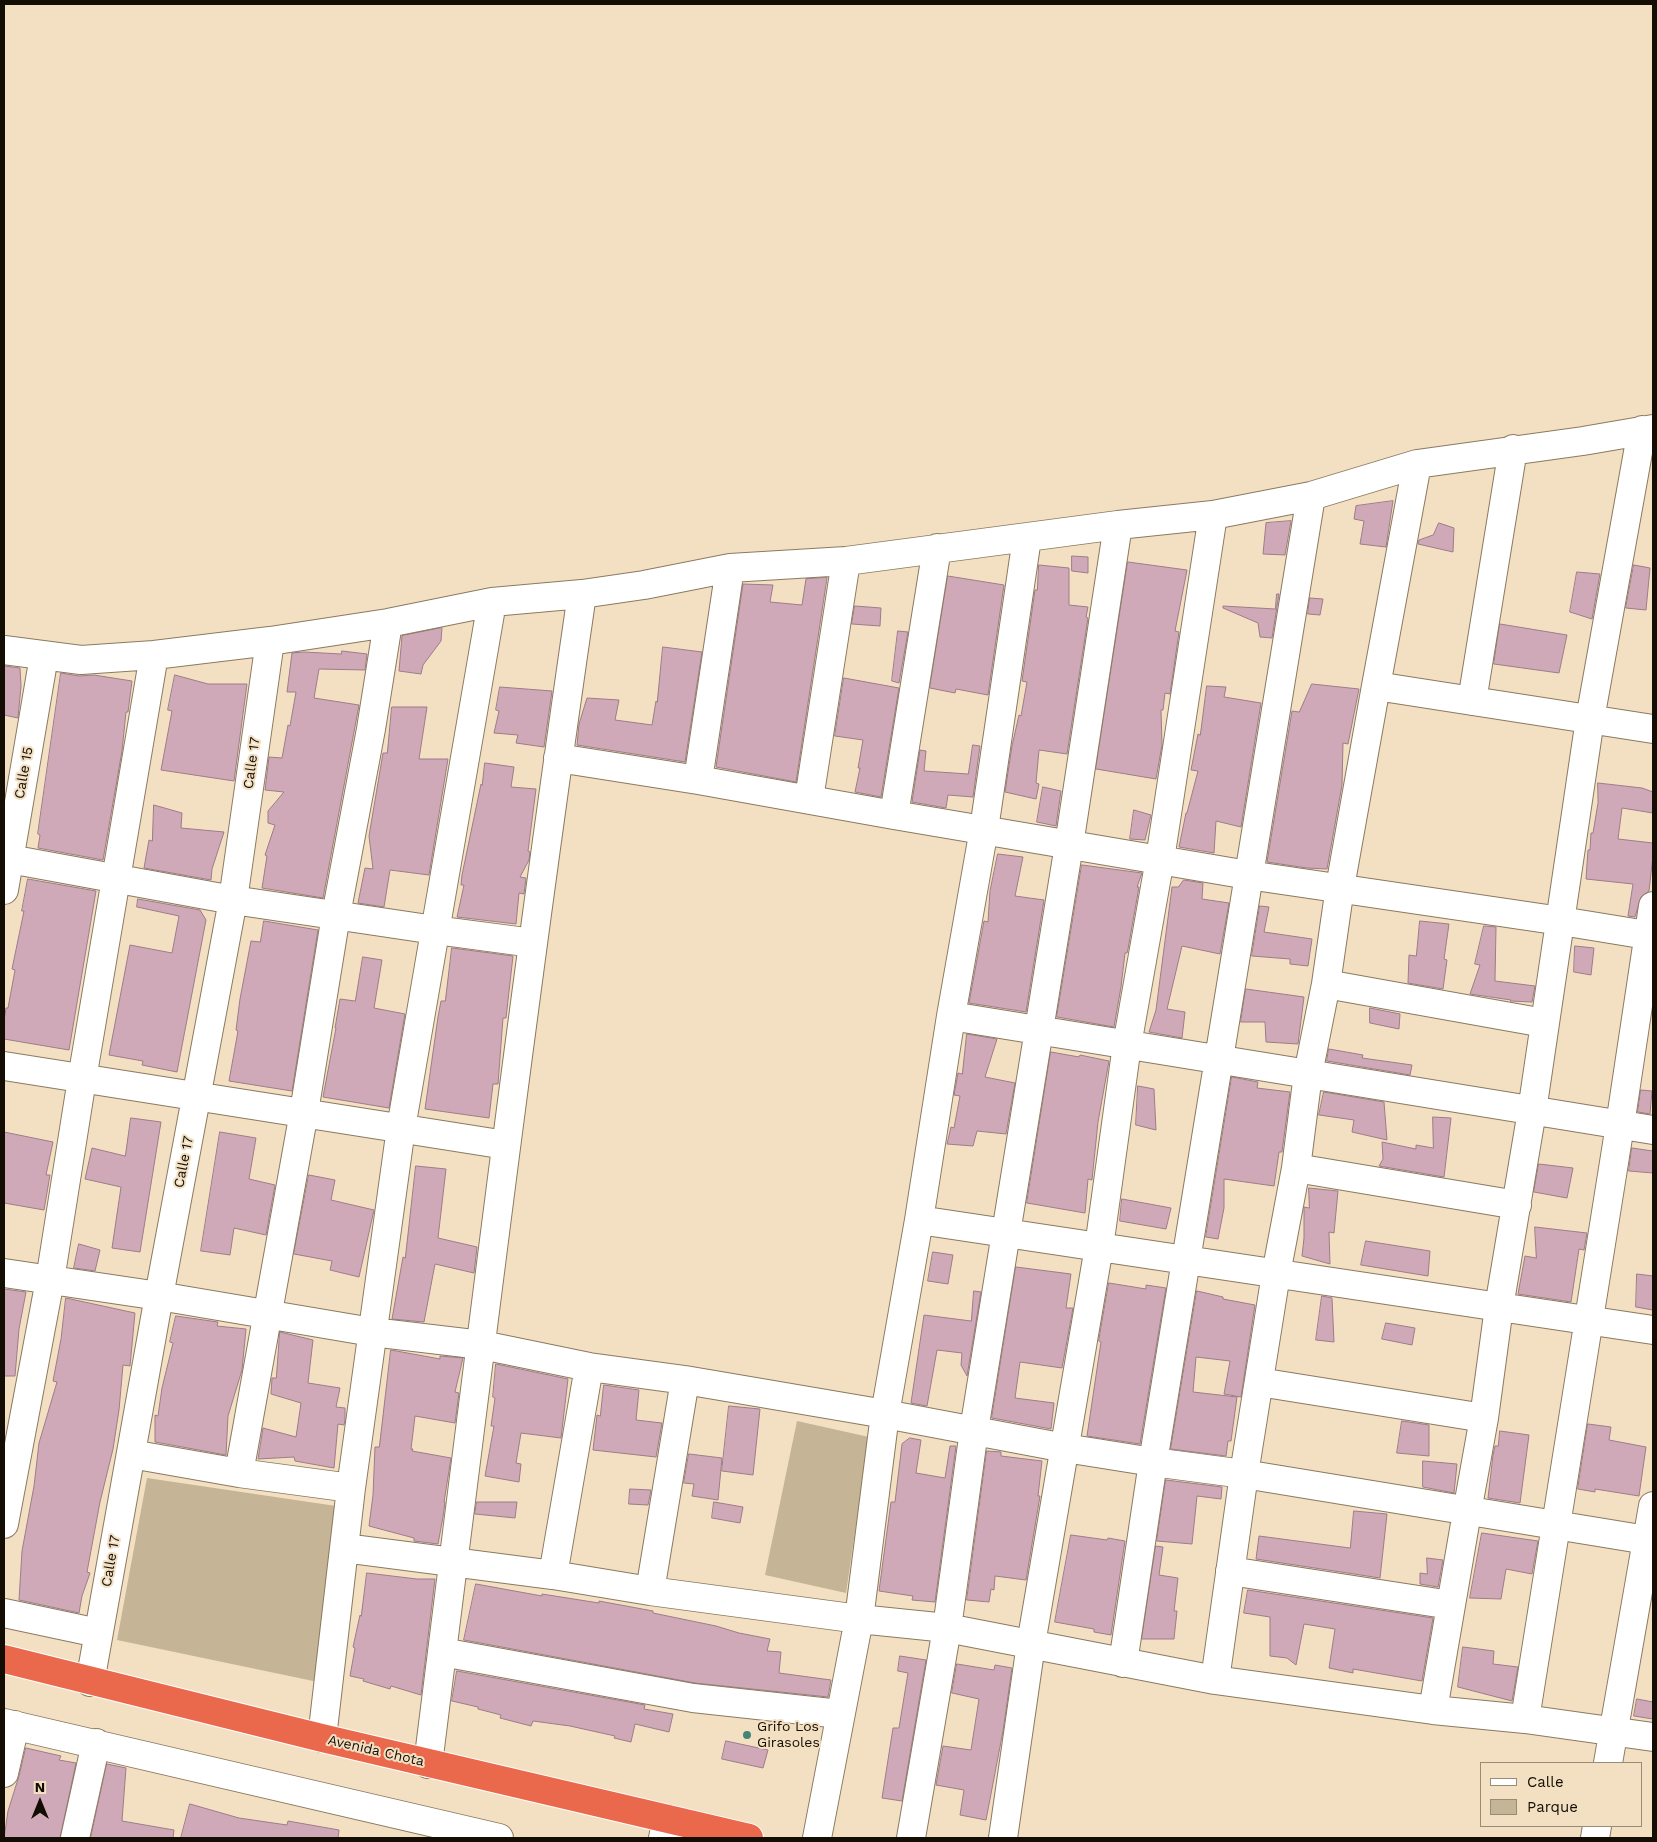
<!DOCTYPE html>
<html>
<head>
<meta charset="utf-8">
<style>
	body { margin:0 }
	#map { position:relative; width:1657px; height:1842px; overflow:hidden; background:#f3e0c3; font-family:"Work Sans",sans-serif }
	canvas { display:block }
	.frame { position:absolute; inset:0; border:5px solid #130d04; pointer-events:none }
	.legend { position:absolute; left:1480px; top:1762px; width:162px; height:65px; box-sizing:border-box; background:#f3e0c3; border:1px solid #998c77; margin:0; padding:6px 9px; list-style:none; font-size:15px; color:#130d04 }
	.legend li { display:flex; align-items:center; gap:10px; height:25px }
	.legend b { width:25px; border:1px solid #998c77 }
	.north { position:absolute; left:15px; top:1777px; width:50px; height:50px; -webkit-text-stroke:4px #f3e0c3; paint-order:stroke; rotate:0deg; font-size:14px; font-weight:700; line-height:20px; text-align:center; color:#130d04 }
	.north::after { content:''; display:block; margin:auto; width:18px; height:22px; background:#130d04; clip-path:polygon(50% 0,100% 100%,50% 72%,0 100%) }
</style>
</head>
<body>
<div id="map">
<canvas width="1657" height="1842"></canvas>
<div class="frame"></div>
<ul class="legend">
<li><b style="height:6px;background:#fff"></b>Calle</li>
<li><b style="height:14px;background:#c6b496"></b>Parque</li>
</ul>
<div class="north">N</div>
</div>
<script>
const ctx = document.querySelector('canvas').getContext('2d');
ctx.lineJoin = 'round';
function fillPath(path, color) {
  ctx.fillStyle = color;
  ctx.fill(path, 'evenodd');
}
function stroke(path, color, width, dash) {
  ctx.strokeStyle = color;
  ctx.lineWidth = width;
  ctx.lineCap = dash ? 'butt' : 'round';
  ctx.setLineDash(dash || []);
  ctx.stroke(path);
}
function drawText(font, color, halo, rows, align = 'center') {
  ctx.font = font + ' "Work Sans",sans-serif';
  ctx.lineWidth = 4;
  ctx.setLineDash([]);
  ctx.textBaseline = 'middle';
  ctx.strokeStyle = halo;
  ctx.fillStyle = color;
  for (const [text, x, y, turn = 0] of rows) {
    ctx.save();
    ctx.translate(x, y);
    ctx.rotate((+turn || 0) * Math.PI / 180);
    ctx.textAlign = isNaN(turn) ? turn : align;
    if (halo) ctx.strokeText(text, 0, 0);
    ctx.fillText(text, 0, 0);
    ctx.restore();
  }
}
const green = new Path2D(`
	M797,1421L869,1437L846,1593L765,1575Z
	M147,1478L336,1506L318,1682L117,1640Z`);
const building = new Path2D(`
	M1393,501L1386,547L1360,544L1364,521L1354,519L1356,506Z
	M1291,521L1285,555L1263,554L1266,523Z
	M1439,523L1454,528L1453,552L1418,544L1419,540L1433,535Z
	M1072,556L1088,557V573L1072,571Z
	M1128,562L1187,570L1175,631L1179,632L1170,694L1165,693L1163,710H1161L1162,745L1156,779L1096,769Z
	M1039,565L1069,568V605L1088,607L1086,617L1088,618L1067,754L1039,750L1036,783L1039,784L1036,799L1005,792L1012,746L1019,715L1021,716L1027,682L1022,681L1035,590H1037Z
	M1634,565L1650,568L1646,610L1626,608Z
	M1577,572L1600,574L1592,619L1570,612Z
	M948,576L1004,585L988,695L956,689L955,693L930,688Z
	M827,578L796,782L716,767L743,584L773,585L770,602L802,605L806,579Z
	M1277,594H1279L1272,638L1260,637L1258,623L1223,608V606L1275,609Z
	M1310,598L1323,599L1320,615L1308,614Z
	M855,606L881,608L880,626L852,624Z
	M1500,624L1567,635L1559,673L1494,664Z
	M442,628L441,641L423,665L421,674L399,671L402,636Z
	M898,631L908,632L899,683L892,681Z
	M663,647L702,652L685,762L577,745L579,724L587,698L619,700L615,720L652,725L656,701L657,702Z
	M342,651L367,654L365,670L319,669L314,698L359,705L323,898L262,888L267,856L265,855L275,825L268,823V811L284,792L265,790L269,757L282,758L288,725L290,726L296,692H287L292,653L304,652L341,654Z
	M4,666L20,668L21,686L18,718L4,715Z
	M61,673L79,676L94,675L132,681L128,712H126L122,751L103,860L38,848L40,835L38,834Z
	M175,675L208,684H247L234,781L161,770L172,711L168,710Z
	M844,678L899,688L881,797L855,792L860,768H858L863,740L835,736Z
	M1312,684L1359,689L1348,744L1343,743L1342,785L1327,869L1307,868L1267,862L1292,711L1299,712Z
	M1207,686L1226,687L1224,697L1261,703L1241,827L1216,821L1214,853L1179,847L1186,813H1187L1198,771L1191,770L1198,734L1200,735Z
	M500,687L552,691L544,747L516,743L518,735L494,733L499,711L496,710Z
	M392,707H427L419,759H448L429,875L390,870L384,907L358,903L365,868L373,869L369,836L383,753H387Z
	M973,745L980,746L973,797L948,795L946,808L912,802L920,750L926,751L924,771L968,774Z
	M485,763L514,767L511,787L536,789L528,851L530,852L529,860L520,877L526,878L524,894L519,893L516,924L457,917L464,885H461L462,875L481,784L482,785Z
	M1598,783L1642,788L1653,792V813L1622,808L1618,839L1653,843V856L1649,891L1641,897L1635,917L1628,916L1633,884L1586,879L1588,850H1590L1591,833H1593L1598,803Z
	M1043,787L1061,791L1056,826L1037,822Z
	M154,805L182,813L181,828L224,832L212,869L211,880L144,868L149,840L152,841Z
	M1134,810L1151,815L1145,840L1130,839Z
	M998,854L1023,857L1015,896L1044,900L1026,1012L969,1003L984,921L988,922L990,891Z
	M1082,865L1142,873L1137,887H1139L1128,949L1127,953H1125L1121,987L1114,1027L1057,1017Z
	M28,879L96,891L69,1050L4,1039V1021L6,1008H8L15,970L12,969L24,911H22Z
	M1184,880L1203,883L1202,899L1229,903L1220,954L1182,946L1167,1009L1185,1012L1182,1038L1149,1032L1156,1010L1172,887H1178Z
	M138,899L200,910L206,920L177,1072L142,1065L143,1061L109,1055L130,945L172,953L179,916L137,907Z
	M1260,906L1269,907L1264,932L1312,939L1308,966L1290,964V959L1252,956Z
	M264,921L318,930L292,1091L229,1081L238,1031L236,1030L240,999L251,941L260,942Z
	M1420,921L1449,924L1444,959L1447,960L1443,989L1408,983L1409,955L1416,956Z
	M1484,926L1496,927L1495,981L1535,986L1532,1002L1510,1001L1511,1000L1470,994L1480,965L1475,964Z
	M1575,946L1594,948L1591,975L1574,972Z
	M452,948L513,956L506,1018H503L498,1084H493L489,1118L425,1109L438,1017L441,1001H445Z
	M363,957L382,960L374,1008L405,1014L389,1108L323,1097L336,1028H335L340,999L355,1001Z
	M1246,989L1304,997L1298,1044L1266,1042L1265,1022H1241Z
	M1370,1008L1400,1014L1399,1029L1370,1023Z
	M967,1034L997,1039L985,1077L1015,1083L1006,1134L977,1131L973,1146L947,1144L951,1127L954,1128L960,1096L954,1095L958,1073L962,1074Z
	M1329,1049L1363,1055L1362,1058L1412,1065L1410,1075L1327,1061Z
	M1051,1052L1079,1057L1080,1055L1109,1061L1098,1122L1092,1180L1088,1179L1085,1213L1027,1203Z
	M1232,1077L1258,1082L1257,1088L1290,1092L1282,1152H1279L1274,1186L1224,1179V1208L1218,1239L1206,1237Z
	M1138,1086L1154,1089L1156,1130L1136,1125Z
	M1641,1090L1652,1091L1650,1114L1638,1112Z
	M1324,1092L1384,1102L1387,1140L1352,1132L1354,1120L1319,1115Z
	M1433,1117L1451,1118L1444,1177L1379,1166L1383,1159L1382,1142L1416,1149V1145L1433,1148Z
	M131,1118L161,1122L140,1252L112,1248L121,1187L85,1179L92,1148L125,1156Z
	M4,1132L53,1142L46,1175H50L44,1210L4,1203Z
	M220,1132L256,1138L249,1179L275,1185L266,1235L234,1228L230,1255L201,1251Z
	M1632,1148L1653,1151V1173L1629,1171Z
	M1539,1164L1573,1168L1567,1198L1534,1192Z
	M416,1166L446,1169L438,1238L477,1247L474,1273L435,1264L424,1322L392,1319L403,1257L405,1258Z
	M309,1175L335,1180L331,1200L374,1210L359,1277L330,1270L332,1261L294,1254Z
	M1309,1188L1338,1191L1334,1233L1329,1232L1330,1264L1302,1256L1304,1238V1207L1309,1208Z
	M1122,1199L1171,1208L1166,1229L1120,1221Z
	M1535,1227L1587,1233L1584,1250L1579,1249L1571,1302L1518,1294L1525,1256L1536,1258Z
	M1366,1241L1430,1251L1428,1276L1361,1265Z
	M79,1244L100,1250L95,1271L74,1268Z
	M933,1252L953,1255L948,1284L928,1281Z
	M1016,1267L1071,1274L1066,1308H1073L1062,1368L1020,1362L1015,1398L1054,1403L1051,1429L992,1418Z
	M1637,1274L1653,1276V1310L1636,1307Z
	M1109,1283L1146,1289V1285L1166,1288L1140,1444L1087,1436L1101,1342L1099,1341Z
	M4,1289L26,1292L19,1329L15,1376H4Z
	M974,1291L981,1292L967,1376L961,1365L962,1353L937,1350L927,1406L911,1403L924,1315L971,1321Z
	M1197,1291L1223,1297V1299L1255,1305L1241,1397L1224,1394L1230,1361L1196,1357L1193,1392L1237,1397L1231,1441H1228L1226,1456L1171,1449Z
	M1322,1296L1332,1298L1334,1342L1316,1340Z
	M66,1298L135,1313L130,1366L123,1365L119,1410L113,1449L100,1502L87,1572L90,1573L82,1596L79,1613L19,1600L22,1551L34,1486L39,1443L57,1382L53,1381L61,1339Z
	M176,1316L218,1322L217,1326L246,1329L242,1370L228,1416L226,1455L155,1442V1415L158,1416L162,1388L173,1343L170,1342Z
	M1386,1323L1415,1328L1412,1345L1382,1339Z
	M280,1332L313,1340L308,1383L340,1388L336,1407L345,1408V1420L344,1425L338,1424L334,1468L295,1461L294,1457L258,1459L263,1428L296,1437L301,1403L271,1394L272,1378H276Z
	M391,1350L440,1359V1356L463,1358L455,1392L459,1393L455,1423L415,1416L411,1449H413L412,1451L451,1458L444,1502H445L443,1517L438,1544L414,1541V1538L369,1526L373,1495L375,1447H379Z
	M496,1364L568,1379L561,1438L521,1433L516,1463L521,1464L519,1482L485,1476L494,1426H491L495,1398L493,1397Z
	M604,1385L639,1390L636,1420L662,1423L656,1457L593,1450L597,1415L600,1416Z
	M729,1406L760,1409L753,1475L722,1471Z
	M1402,1421L1429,1425V1456L1397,1453Z
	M1588,1424L1611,1427L1609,1440L1646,1447L1639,1496L1595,1489V1492L1578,1489Z
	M1500,1431L1529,1435L1520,1503L1488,1498L1493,1455L1495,1446H1498Z
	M910,1438L921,1440L916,1473L945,1478L950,1446H956L935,1602L912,1600L913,1596L879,1591L891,1502H895L902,1444Z
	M987,1451L1001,1452V1456L1042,1461L1038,1496H1040L1026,1580L995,1576L994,1590L991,1589L989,1602L967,1600Z
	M689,1454L722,1458L718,1500L692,1496L694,1484L684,1483Z
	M1423,1461L1457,1464L1454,1493L1423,1487Z
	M1166,1480L1222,1487L1221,1499L1197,1496L1192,1544L1157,1541Z
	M630,1489L651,1490L648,1505L629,1504Z
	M477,1502H517L515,1518L475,1514Z
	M714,1502L743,1507L740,1523L712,1518Z
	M1354,1511L1387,1514L1380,1578L1256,1559L1259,1536L1350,1548Z
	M1482,1533L1538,1541L1532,1574L1506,1569L1501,1599L1470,1598Z
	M1071,1535L1107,1540L1108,1538L1125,1541L1111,1635L1094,1632V1629L1055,1622Z
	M1156,1546L1163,1547L1159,1575L1178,1578L1174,1611H1177L1174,1639H1142Z
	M1427,1558L1443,1560L1438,1587L1420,1584V1573L1427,1574Z
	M367,1573L417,1579H435L421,1695L391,1686L390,1689L363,1681L364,1679L350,1676L355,1648L353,1647L360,1615L361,1616Z
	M476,1584L542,1596V1594L599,1603V1601L653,1611V1613L716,1626L739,1633L770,1639L767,1651L781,1652L779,1673L831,1680L828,1697L695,1683L464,1640Z
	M1248,1590L1433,1618L1422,1681L1353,1669V1673L1329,1668L1335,1629L1304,1624L1296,1665L1287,1658L1270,1656V1617L1244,1613Z
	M1463,1647L1494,1651L1493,1664L1518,1667L1512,1701L1458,1687Z
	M900,1656L926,1660L902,1801L882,1798L893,1728H899L908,1673L898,1671Z
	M957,1664L994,1670L995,1665L1012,1668L1003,1731L986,1820L960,1815L964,1790L936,1785L943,1746L971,1750L979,1699L952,1693Z
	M457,1671L645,1705L644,1709L673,1714L669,1732L635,1724L631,1742L614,1738L615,1736L570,1726L533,1721L531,1726L500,1718L501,1715L478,1709V1707L452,1701Z
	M1637,1699L1653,1702V1719L1634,1716Z
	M726,1741L768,1750L763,1768L722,1759Z
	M26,1748L61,1756L59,1760L76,1763L60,1838H4L8,1811L19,1776Z
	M107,1764L126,1768L122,1821L174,1830L173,1838H91Z
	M190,1804L239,1818L287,1825L288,1821L339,1830L338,1838H181Z`);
const minor = new Path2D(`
	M4,650L81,660L154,655L270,641L388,623L492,602L582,594L644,585L730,568L846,561L1118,525L1213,515L1311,496L1417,464L1583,441L1653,429
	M1376,686L1653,729
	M1472,701L1513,449
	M558,758L698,780L894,815L1248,875L1561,921L1653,936
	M698,780L730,568
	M809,799L846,561
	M894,815L937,548
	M4,858L233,900L435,930L533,943
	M4,890L44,656
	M1326,984L1544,1023
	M951,1016L1653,1130
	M4,1066L506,1145
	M1296,1168L1517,1205
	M919,1220L1653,1330
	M4,1273L159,1296L372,1332L482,1345L589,1367L685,1380L885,1414L1065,1448L1153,1462L1244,1474L1653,1541
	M1259,1382L1484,1418
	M131,1454L239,1473L351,1488
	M239,1473L304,1112L336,915L371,729L388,623
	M4,1524L50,1280L82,1079L154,655
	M344,1548L553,1575L650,1591L859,1619L947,1628L1215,1680L1433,1710L1525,1719L1653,1737
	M1230,1571L1451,1605
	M553,1575L589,1367
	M650,1591L685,1380
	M4,1613L98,1633
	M442,1652L693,1698L840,1714
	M1123,1663L1153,1462L1311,496
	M1215,1680L1244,1474L1276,1274L1296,1168L1308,1074L1326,984L1340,887L1376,686L1417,464
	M90,1682L159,1296L233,900L270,641
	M1433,1710L1467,1512L1484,1418L1499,1307L1532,1111L1590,719L1642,430
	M1525,1719L1620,1125L1653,906
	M4,1723L499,1838
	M322,1738L351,1488L401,1128L492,602
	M1608,1763L1653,1506
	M428,1764C477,1373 525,983 582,594
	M4,1773L15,1725
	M75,1838L96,1743
	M663,1838L667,1819
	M817,1838L859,1619L885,1414L919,1220L951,1016L984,829L1027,538
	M911,1838L947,1628L974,1430L1069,845L1118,525
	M1003,1838L1031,1644L1099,1247L1127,1045L1160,859L1213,515
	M1595,1838L1597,1826`);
const highway = new Path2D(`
	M4,1659L322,1738L749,1838`);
const markers = [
	[747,1735,5,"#428576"]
];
const streetNames = [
	["Calle 17",252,763,-82],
	["Calle 15",24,773,-80],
	["Calle 17",184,1162,-79],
	["Calle 17",111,1561,-80],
	["Avenida Chota",376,1751,13]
];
const poiNames = [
	["Grifo Los",757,1727],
	["Girasoles",757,1743]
];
fillPath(green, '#c6b496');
fillPath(building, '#cfa9b8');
stroke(building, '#9d7c89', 1);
stroke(minor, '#8b7a60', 30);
stroke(highway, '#fff', 30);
stroke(minor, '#fff', 28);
stroke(highway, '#ea684c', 28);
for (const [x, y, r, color] of markers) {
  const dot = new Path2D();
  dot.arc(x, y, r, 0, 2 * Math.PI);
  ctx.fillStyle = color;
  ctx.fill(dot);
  stroke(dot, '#f3e0c3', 2);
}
drawText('14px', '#130d04', '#f3e0c3', streetNames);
drawText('14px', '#130d04', '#f3e0c3', poiNames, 'left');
</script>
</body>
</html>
